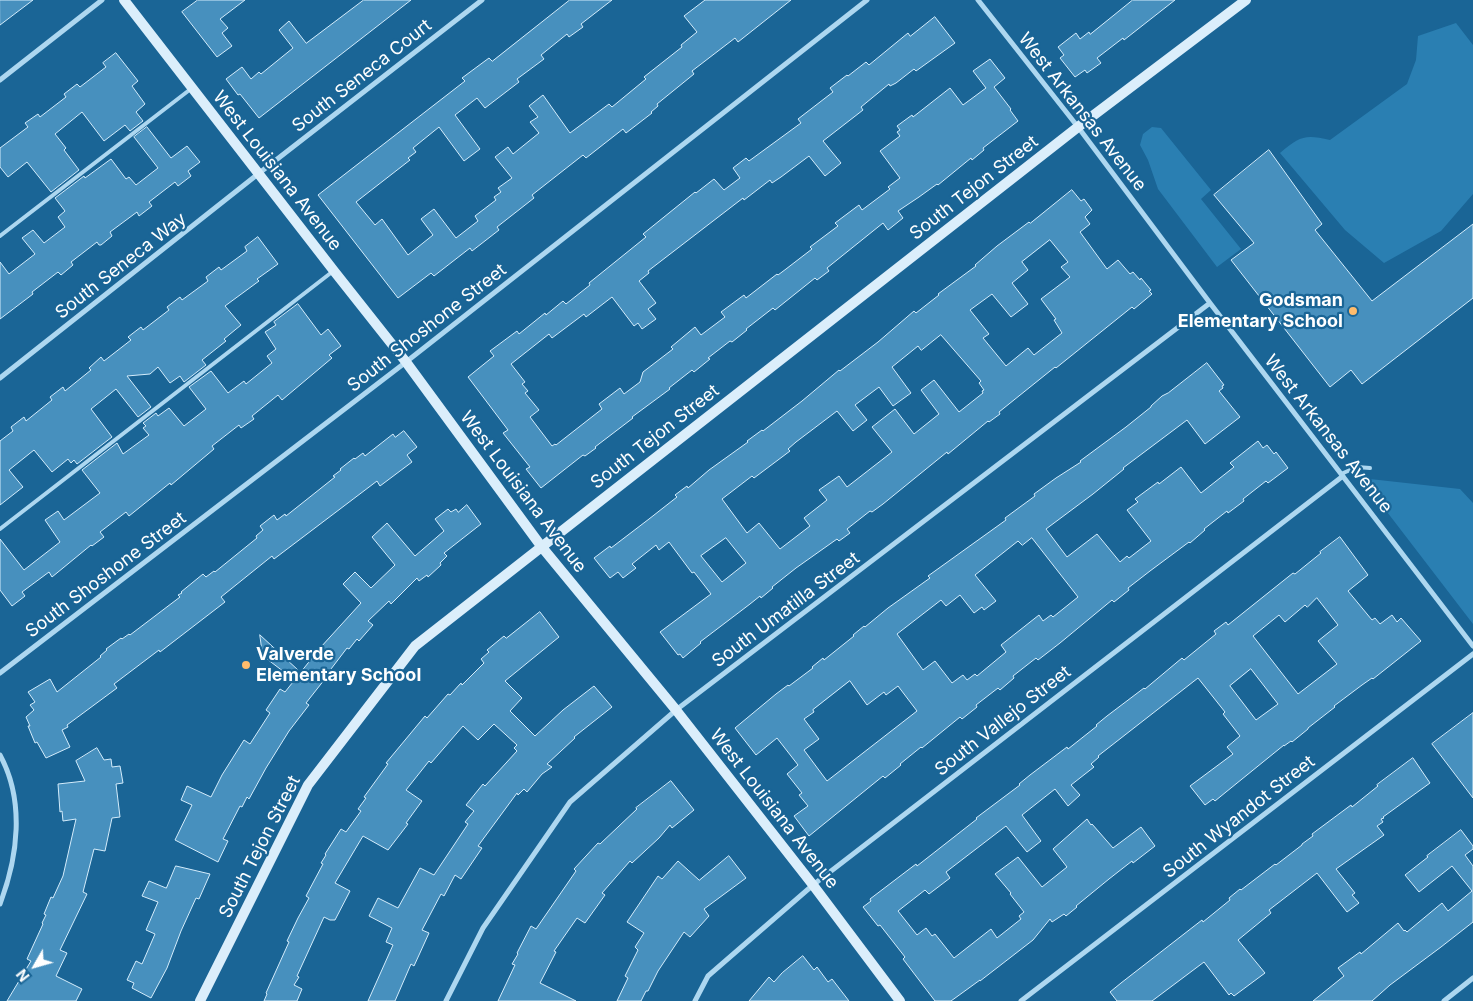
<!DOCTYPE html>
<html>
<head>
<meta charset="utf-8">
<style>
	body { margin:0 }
	#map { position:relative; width:1473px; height:1001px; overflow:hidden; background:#1a6596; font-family:Inter,sans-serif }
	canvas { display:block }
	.north { position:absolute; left:10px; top:941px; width:50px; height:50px; -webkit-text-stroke:4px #1a6596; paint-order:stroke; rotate:232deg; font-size:14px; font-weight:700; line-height:20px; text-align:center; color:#fff }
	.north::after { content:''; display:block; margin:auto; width:18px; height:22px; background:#fff; clip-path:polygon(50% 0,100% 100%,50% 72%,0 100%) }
</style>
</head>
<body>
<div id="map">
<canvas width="1473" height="1001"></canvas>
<div class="north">N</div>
</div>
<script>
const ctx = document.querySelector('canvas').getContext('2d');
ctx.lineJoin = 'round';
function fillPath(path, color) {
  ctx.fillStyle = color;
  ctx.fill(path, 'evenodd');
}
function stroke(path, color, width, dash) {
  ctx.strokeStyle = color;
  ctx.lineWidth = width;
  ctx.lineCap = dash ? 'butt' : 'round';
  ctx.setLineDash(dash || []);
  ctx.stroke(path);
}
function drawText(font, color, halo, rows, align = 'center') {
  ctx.font = font + ' Inter,sans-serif';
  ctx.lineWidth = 4.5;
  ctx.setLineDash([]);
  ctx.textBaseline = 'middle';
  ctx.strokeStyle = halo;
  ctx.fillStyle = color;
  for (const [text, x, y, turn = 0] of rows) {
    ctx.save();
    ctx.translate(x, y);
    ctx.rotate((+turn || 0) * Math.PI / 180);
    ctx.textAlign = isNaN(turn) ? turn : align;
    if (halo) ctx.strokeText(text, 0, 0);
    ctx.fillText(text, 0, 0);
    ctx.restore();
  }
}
const green = new Path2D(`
	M1456,23L1473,45V194L1441,231L1384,263L1345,230L1280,153C1300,136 1305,134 1330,140L1407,84L1416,60L1418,36Z
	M1152,127L1161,128L1211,190L1201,199L1241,249L1217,267L1158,189L1148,160L1140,145L1143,134Z
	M1361,478L1460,489L1473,503V624Z`);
const building = new Path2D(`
	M0,0H33L0,25Z
	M198,0H245L220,19L228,28L222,33L232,46L217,57L182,12Z
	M364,0H411L259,118L240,94L238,95L226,79L242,67L251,79L259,72L261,74L293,48L279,30L289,21L306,43Z
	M570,0H612L581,24L583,27L569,37L567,34L541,55L544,59L517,79L519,82L485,108L477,98L455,115L480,149L464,161L439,127L413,148L416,152L408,158L410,160L356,202L375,225L382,219L408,255L433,235L421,219L434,209L456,238L478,221L475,216L496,200L494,197L501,192L498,188L512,178L495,157L508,147L513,154L539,133L530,122L538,117L529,106L543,95L570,133L609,104L612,107L646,79L644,77L682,47L681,45L697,32L684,16L705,0H791L738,42L735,38L692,71L694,74L657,104L658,106L651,112L652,113L626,133L623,129L586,158L583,155L532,195L534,198L497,227L499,230L472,251L470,248L434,276L431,273L398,298L318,195L465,81L462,78L489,58L492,61Z
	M1133,0H1175L1124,40L1123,38L1097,58L1101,63L1087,73L1085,70L1075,77L1060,58L1064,55L1058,47L1076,33L1080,39L1089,32L1090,34Z
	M935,17L955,43L916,71L914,69L896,83L890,86L889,84L861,107L863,110L823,141L841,163L825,176L809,156L781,177L772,183L770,180L744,200L743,198L648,271L649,273L639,281L656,303L648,309L656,319L642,329L638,323L634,326L612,297L586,317L584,314L552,338L549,334L511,364L525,382L522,384L528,391L525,393L539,410L530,417L552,446L555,444L556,445L602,409L599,404L620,388L624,394L640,382L643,372L673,349L671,347L695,327L701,335L725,317L721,312L744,295L746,298L777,274L778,275L786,269L812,249L810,247L838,226L835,223L859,205L862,210L890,189L888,187L900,178L880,151L900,136L897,132L900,130L897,126L912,115L913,117L950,88L963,105L986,88L973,71L990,59L1005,78L994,87L1011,109L1010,110L1018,121L983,148L984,150L972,160L971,158L938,185L937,184L919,197L898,211L903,218L888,230L883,223L827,268L829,271L817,280L815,278L775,310L773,308L746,329L747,330L732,342L730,341L708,358L710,359L694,372L692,370L669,388L670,389L632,417L633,418L595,447L596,448L585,456L583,455L541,488L526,469L530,467L503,433L508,430L468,377L494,356L490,351L517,331L519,334L545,313L546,315L563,301L566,304L590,285L589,283L646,237L643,234L695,192L696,193L714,179L724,190L740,178L733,168L746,158L749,161L801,123L798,119L833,92L830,88L847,75L848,76L866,62L869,65L908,33L910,36Z
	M116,53L138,81L132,86L145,104L136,112L143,121L130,131L125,125L104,141L82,112L55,134L66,148L64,150L79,170L51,192L27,162L8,177L0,167V148L28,127L25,123L38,114L40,117L66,97L64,94L77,84L80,87L106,67L103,63Z
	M147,127L171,158L187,146L200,162L188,171L191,176L178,186L175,182L149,202L152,206L139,216L137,212L110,232L112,236L101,245H99L97,242L71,262L73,265L61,275L58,272L32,292L33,294L0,319V262L9,274L35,254L22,238L33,230L44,243L65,227L58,217L65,211L55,198L84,176L85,178L111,159L126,179L129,177L136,185L158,168L134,137Z
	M1269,150L1322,224L1315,230L1372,301L1473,224V298L1362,384L1351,370L1330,387L1231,260L1254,243L1214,195Z
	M1072,190L1081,201L1084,199L1092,210L1085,217L1090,224L1080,232L1107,269L1118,260L1130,274L1133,272L1140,280L1141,278L1151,290L1149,291L1152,294L1134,309L1132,307L1056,368L1055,367L999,412L1000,414L989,422L988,421L948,454L947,452L883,504L872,512L870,511L847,529L850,533L839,541L837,539L796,568L772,587L773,588L761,598L760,596L750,604L700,642L701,643L683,658L680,654L678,655L660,632L711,594L694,572L692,573L669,542L659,550L656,545L632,564L636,568L623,578L618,572L610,578L594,558L610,546L611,548L649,519L677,497L675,495L687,486L688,488L709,470L748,442L747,441L762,430L763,431L802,401L839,370L840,371L878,342L914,311L916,313L939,295L938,294L976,266L975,265L997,246L1029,222L1030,223ZM1050,240L1068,262L1061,267L1070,277L1041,299L1056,319L1054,320L1062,333L1034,355L1028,348L1006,366L983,338L989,334L970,310L992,294L1011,317L1028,304L1012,283L1028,270L1022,262ZM941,335L981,381L979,383L984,390L982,391L983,393L959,412L934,380L921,390L939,414L914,434L895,409L872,427L892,452L847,487L839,476L819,490L827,500L804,518L810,526L780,549L759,523L747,533L722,499L752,476L754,478L790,451L788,449L796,442L837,411L853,431L867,420L855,405L879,387L893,406L911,393L892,367L918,346L921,350ZM726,538L746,563L722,582L701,556Z
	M258,237L278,264L257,279L259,281L225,306L241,325L224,339L226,341L202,360L206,365L184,382L180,376L170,383L158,367L150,374L127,376L151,407L138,417L116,389L91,409L112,437L77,464L74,460L71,463L68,459L52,472L34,450L9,470L23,487L0,505V441L13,431L11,427L24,417L26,421L52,400L50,397L63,387L65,391L91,370L89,368L101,357L104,361L131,340L128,337L141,327L143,330L169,310L167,307L180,297L182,300L208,281L206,277L219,267L221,270L247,251L245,247Z
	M298,304L321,335L328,329L341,346L329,355L332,358L282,400L278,395L252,416L254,419L241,428L239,425L212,446L214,449L171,485L170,483L129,516L126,512L100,532L104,537L92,546L91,545L52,577L49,572L22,592L25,596L12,606L0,590V539L24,570L60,542L45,520L58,511L64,520L100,493L82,470L117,443L123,454L149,435L143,428L146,426L143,423L156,413L158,416L169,408L184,426L206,409L189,387L211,371L228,393L244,381L246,384L272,363L267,356L276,349L265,332L276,325L274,322Z
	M1207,363L1224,385L1222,386L1223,388L1219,391L1240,417L1205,444L1187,420L1123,468L1124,469L1093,494L1046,529L1067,557L1097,534L1120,562L1127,556L1129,558L1151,541L1127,510L1138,502L1135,499L1158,482L1159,484L1181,467L1201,493L1234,467L1230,463L1258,441L1263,448L1267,445L1274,454L1276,452L1288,468L1268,483L1266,481L1243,499L1244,501L1228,513L1227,511L1204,529L1205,530L1190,543L1189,542L1150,571L1128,588L1129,590L1114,602L1112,600L1060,643L1038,660L1036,658L1013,676L1014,678L1000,690L998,688L976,705L977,707L962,719L960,717L922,748L921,747L900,764L901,765L885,778L883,776L809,836L794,816L808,806L799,795L802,793L787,774L798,765L777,738L756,755L735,728L776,694L788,685L789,686L813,668L812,667L823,658L824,660L854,636L853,635L864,626L865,627L888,608L930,578L928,576L1006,520L1005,518L1035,496L1034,494L1056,478L1081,462L1080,461L1126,427L1151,407V406L1162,396L1168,393ZM1032,538L1078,597L1053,617L1051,615L1043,621L1039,615L1001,645L1006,652L977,676L975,674L967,680L963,675L952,683L935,661L923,670L897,634L941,600L946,606L960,595L974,613L982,607L984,610L996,601L975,575L1018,541L1022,545ZM850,681L867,705L884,692L886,695L898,686L917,711L827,781L804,750L819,739L804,719L814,712L813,710Z
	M404,431L417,447L407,455L412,462L380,486L377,481L274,559L272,556L221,597L225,602L160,652L159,650L114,684L117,688L67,725L68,727L62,730L70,747L46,758L37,742L35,743L28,726H30L26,717L34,710L30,705L35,702L28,692L50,679L57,692L101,657L100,656L107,650L106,649L121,638L122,639L129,634L130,635L180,597L178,595L182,593L181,592L203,574L206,577L214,571L215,572L257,538L256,536L263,530L260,526L274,515L277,520L285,514L286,516L335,477L333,476L341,470L340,469L354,458L355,459L363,453L365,456L393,434L395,437Z
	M467,505L481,524L444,553L447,556L440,563L441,565L428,577L427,575L419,581L417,578L391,604L389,601L368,621L373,625L359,641L357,639L349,649L347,648L331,669L332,670L306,703L309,705L289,731L266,768L249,799L247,797L242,807L240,806L223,839L228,841L218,862L175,840L192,805L181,800L187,786L211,797L222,775L244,740L250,744L270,713L266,710L280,689L285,692L320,648L361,603L343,584L355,572L371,588L395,565L372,537L387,523L415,556L444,531L435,519L448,509L451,512L456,509L458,512Z
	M1340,537L1368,575L1348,591L1372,620L1375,618L1380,624L1392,615L1397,622L1401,618L1421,641L1373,679L1372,678L1362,685L1334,706L1335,707L1308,728V729L1292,742L1291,741L1284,746V745L1226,792L1215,801L1213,799L1205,805L1190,786L1233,754L1227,747L1240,736L1223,714L1225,712L1198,678L1098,756L1099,757L1091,764L1094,767L1071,785L1080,795L1068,806L1055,789L1022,815L1041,841L1027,852L1006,826L946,872L950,878L929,894L925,890L898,911L917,935L926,928L932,936L935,934L954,958L991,929L997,938L1021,919L1019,916L1024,912L1010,894L1011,893L995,874L1018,857L1042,887L1067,867L1053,849L1087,819L1091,825L1092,824L1113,848L1141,827L1155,846L1133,863L1132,861L1109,879L1076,906L1077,907L1066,916L1064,914L1052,922L1050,919L1033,940L980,981V980L951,1001H935L903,959L905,957L880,925L878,926L863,907L871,901L870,899L916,864L917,866L977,819L976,818L1020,785L1019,784L1030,775L1067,747L1068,749L1097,726L1096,725L1107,716L1144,688L1145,689L1182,658L1184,660L1216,634L1214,631L1226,622L1228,625L1293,573L1295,574L1321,553L1320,552ZM1317,598L1338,625L1318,641L1337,664L1298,694L1253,636L1279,615L1285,622L1305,605L1307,607ZM1251,669L1278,704L1256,720L1230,686Z
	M540,612L559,637L505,681L522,698L510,711L535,736L563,710L594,686L612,707L574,737L575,738L547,764L552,767L542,774L527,792L524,789L518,795L517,793L478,846L482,848L461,879L455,875L444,896L441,894L422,930L429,933L414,966L411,964L395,1001H368L393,945L386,942L392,928L369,916L378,898L398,908L420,868L434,875L468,824L465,822L474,811L466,805L483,784L485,786L517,751L514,748L517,745L494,724L478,740L463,726L431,763L429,761L406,790L422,801L406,823L408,824L388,850L363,836L335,883L350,891L335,920H330L324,917L297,976L299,977L294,985L302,989L297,1001H264L267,994L266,993L289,942L287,941L298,918L309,898L306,896L323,864L321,863L326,855L325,854L341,829L346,832L361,811L358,809L366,798L364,797L388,764L386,763L425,716L427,718L448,694L450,695L461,683L462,685L484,663L481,659L489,652L487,650L504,636L506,638Z
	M260,635L298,670L292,678L263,656Z
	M1473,713V798L1432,744Z
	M97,748L104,760L111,759L112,767L120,766L123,783L116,784L120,817L112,818L105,851L94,849L83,892L87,894L60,950L67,953L56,976L82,989L76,1001H7L31,961L27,959L43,924L42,923L46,915L44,914L51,897L53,898L63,876L76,819L63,821L62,811L60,812L58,784L85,781L76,761Z
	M1413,758L1430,783L1383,817L1384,818L1381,819L1383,822L1377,826L1384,835L1336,869L1355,893L1352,895L1359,903L1347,912L1317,873L1269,910L1271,913L1238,940L1265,973L1234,996L1231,993L1229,995L1204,962L1152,1001H1117L1110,992L1121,983L1202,920L1203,922L1230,900L1229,898L1240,889L1241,890L1275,864L1276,865L1302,845V844L1313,836L1312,834L1351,805L1352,807L1378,786L1377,785Z
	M671,781L694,810L672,828L670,825L659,838L632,863L630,861L602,893L605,895L585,923L577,918L554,951L556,952L540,983L576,1001H498L515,965L512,964L518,954L517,953L531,926L536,929L576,871L574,869L598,843L600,844L637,809L636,808Z
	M1461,830L1473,846V849L1465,855L1473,866V922L1441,947L1390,985L1372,1001H1313L1344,976L1338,968L1360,952L1361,954L1398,923L1404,931L1405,930L1407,932L1442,903L1448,911L1472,891L1452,866L1419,892L1405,875L1428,857L1427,856Z
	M729,856L746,878L704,909L709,916L690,937L684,932L658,971L648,991H646L641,1001H617L628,978L625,976L638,950L635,947L644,933L627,922L658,876L662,879L678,861L699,880Z
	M176,866L210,874L199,899L196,898L181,931L167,968L151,998L132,988L134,983L127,980L136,961L142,964L155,934L146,930L158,902L142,896L149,881L166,888Z
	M803,956L814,970L817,967L828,982L832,979L849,1001H749L769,977L774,982L782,973Z`);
const lane = new Path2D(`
	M0,236L192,88
	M1341,474L1357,467L1370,468
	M0,529L332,272`);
const street = new Path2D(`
	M978,0L1078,127L1210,303L1473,646
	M0,80L102,0
	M0,378L258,174L482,0
	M0,673L406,362L867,0
	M0,755C25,801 18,857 0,904
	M446,1001L483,928L570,802L676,710L1210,303
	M695,1001L708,976L813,885L1343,476
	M1021,1001L1473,654
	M1444,1001L1473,978`);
const secondary = new Path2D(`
	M124,0L334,271L406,362L541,546L676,710L813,885L900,1001
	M200,1001L308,785L415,646L1078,127L1246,0`);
const markers = [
	[1353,311,5,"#ffbc6c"],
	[246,665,5,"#ffbc6c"]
];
const streetNames = [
	["South Seneca Court",362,76,-38],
	["West Arkansas Avenue",1082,112,52],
	["West Louisiana Avenue",277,171,52],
	["South Tejon Street",974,188,-38],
	["South Seneca Way",121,266,-38],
	["South Shoshone Street",427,328,-38],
	["West Arkansas Avenue",1328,434,52],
	["South Tejon Street",655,437,-38],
	["West Louisiana Avenue",523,492,53],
	["South Shoshone Street",106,575,-37],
	["South Umatilla Street",786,610,-37],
	["South Vallejo Street",1003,721,-38],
	["West Louisiana Avenue",774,809,52],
	["South Wyandot Street",1239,817,-38],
	["South Tejon Street",260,847,-63]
];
const poiNames = [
	["Godsman",1343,301],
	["Elementary School",1343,322],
	["Valverde",256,655,"left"],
	["Elementary School",256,676,"left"]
];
fillPath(green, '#2a7fb2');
fillPath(building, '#4790be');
stroke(building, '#d4ecfb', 1);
stroke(lane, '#add7f0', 4);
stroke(street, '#add7f0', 5);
stroke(secondary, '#dbeefb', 10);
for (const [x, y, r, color] of markers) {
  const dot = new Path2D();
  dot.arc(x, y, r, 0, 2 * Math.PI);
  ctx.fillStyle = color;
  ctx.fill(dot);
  stroke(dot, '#1a6596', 2);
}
drawText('18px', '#fff', '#1a6596', streetNames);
drawText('bold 18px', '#fff', '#1a6596', poiNames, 'right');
</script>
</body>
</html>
